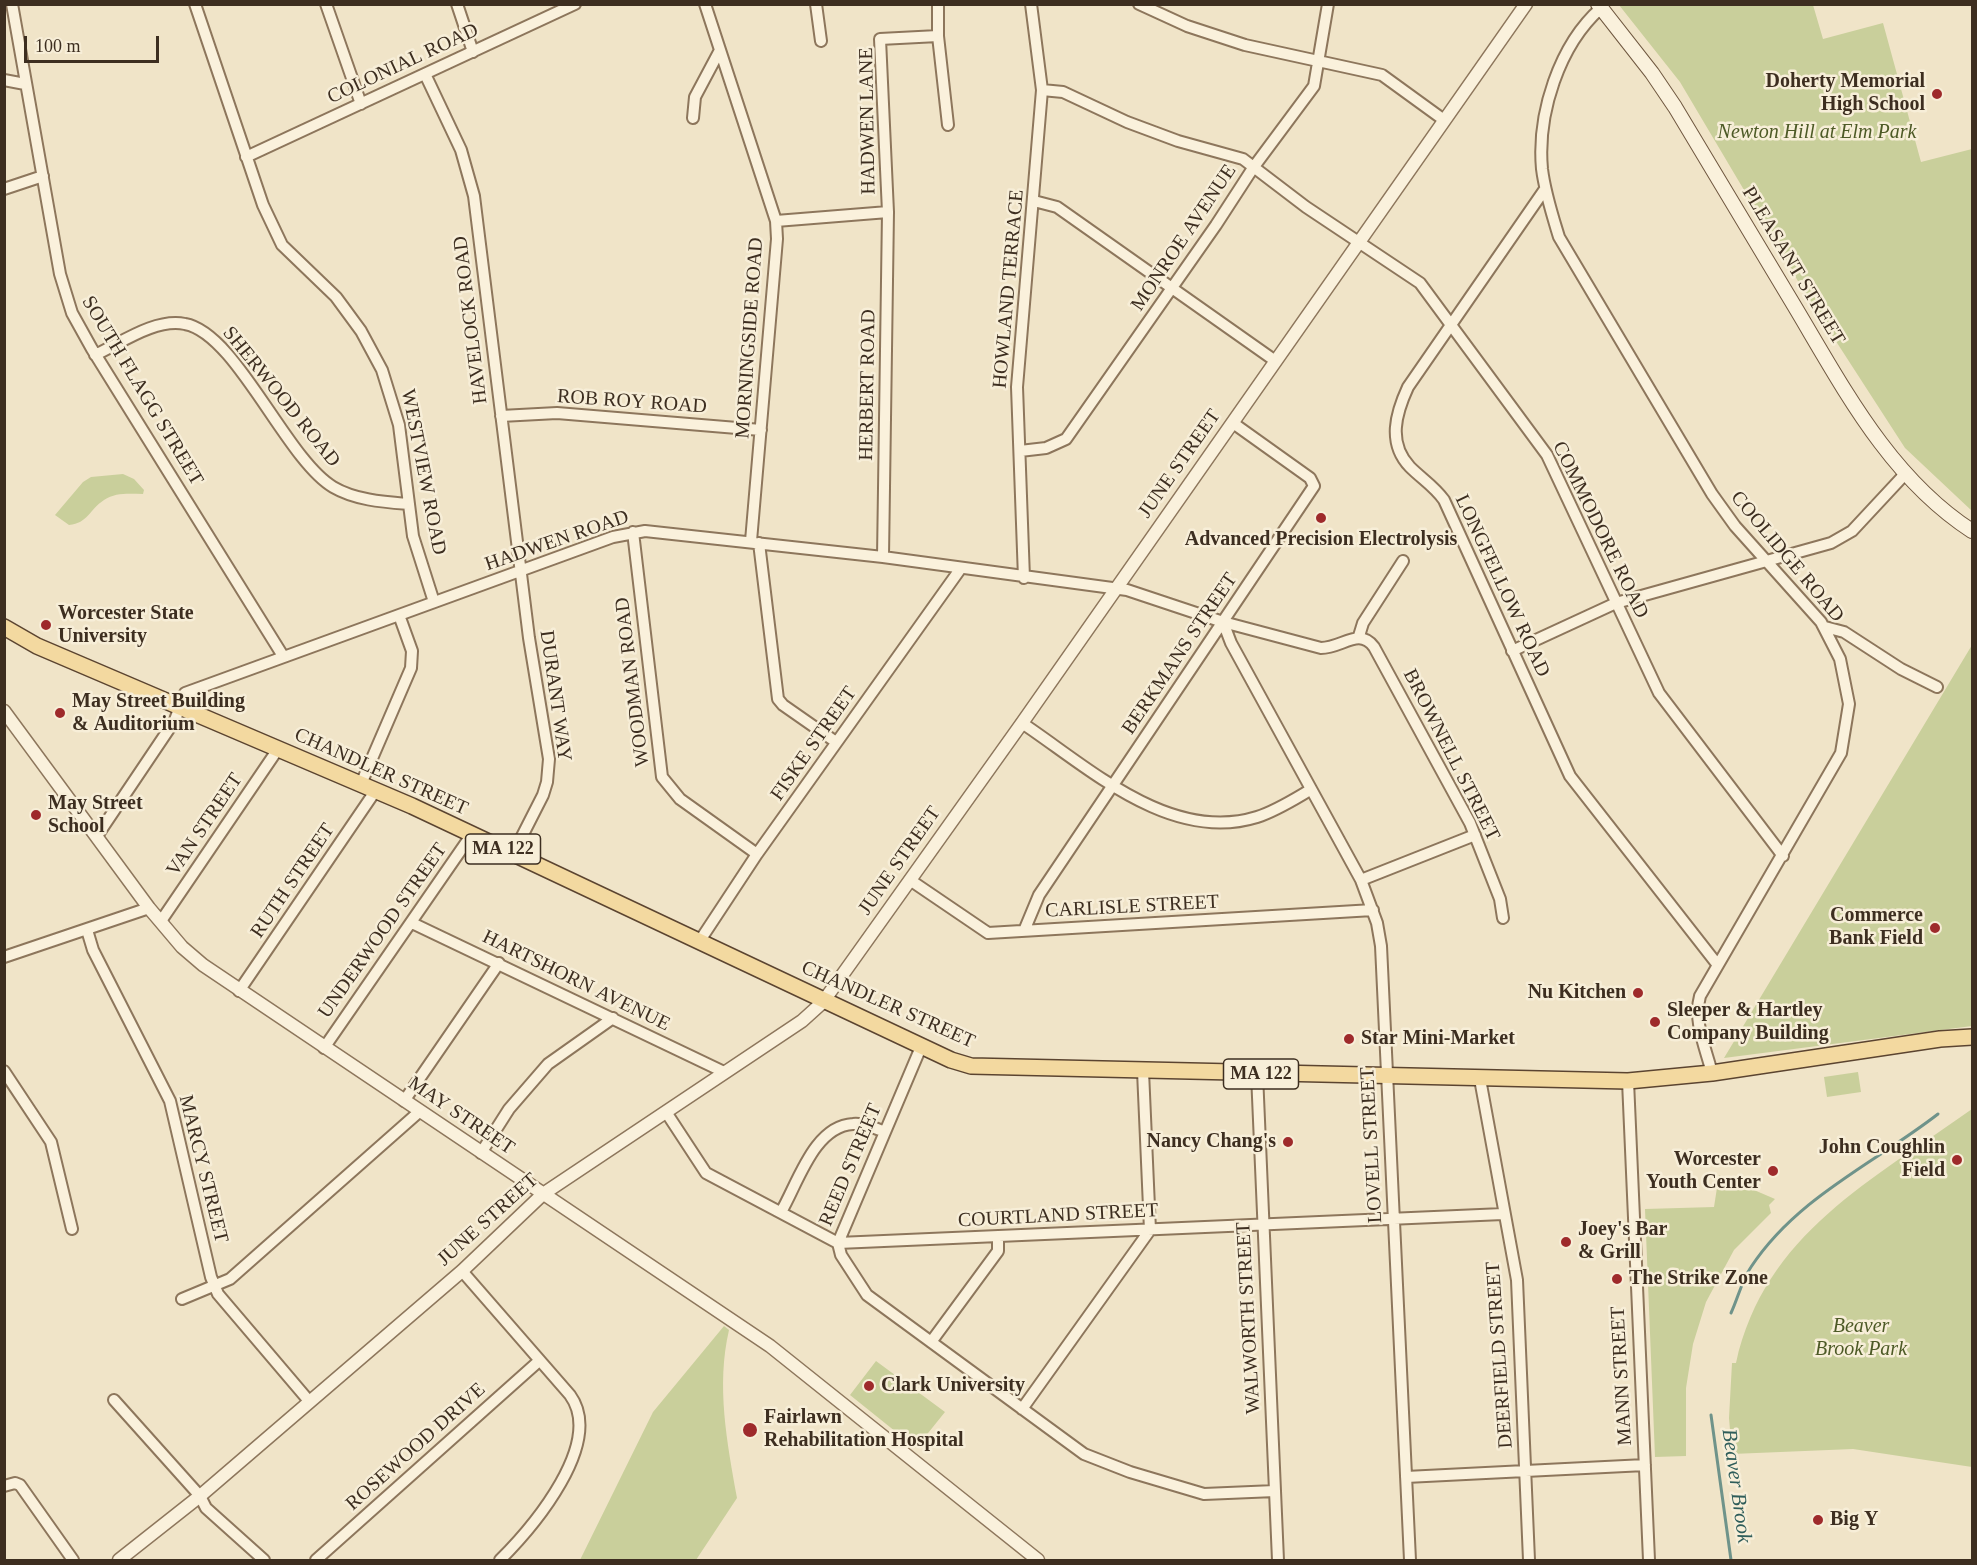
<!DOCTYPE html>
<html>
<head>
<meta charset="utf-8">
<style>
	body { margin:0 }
	#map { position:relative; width:1977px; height:1565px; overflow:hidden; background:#f0e4c8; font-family:"Times New Roman",serif }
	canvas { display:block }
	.frame { position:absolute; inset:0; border:6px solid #3d2e20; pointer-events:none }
	.scale { position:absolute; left:24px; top:36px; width:135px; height:27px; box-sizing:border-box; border:3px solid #3d2e20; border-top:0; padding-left:8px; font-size:18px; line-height:21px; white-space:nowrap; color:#3d2e20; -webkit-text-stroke:4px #f7eed8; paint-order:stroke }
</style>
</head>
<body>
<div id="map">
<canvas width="1977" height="1565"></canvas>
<div class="frame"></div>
<div class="scale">100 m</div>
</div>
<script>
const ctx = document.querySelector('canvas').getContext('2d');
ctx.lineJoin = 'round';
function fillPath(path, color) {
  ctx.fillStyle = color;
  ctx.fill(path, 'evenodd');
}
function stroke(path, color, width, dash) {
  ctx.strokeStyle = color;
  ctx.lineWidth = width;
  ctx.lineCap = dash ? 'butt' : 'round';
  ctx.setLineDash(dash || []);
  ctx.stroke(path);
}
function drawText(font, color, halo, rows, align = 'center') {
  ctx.font = font + ' "Times New Roman",serif';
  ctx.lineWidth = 5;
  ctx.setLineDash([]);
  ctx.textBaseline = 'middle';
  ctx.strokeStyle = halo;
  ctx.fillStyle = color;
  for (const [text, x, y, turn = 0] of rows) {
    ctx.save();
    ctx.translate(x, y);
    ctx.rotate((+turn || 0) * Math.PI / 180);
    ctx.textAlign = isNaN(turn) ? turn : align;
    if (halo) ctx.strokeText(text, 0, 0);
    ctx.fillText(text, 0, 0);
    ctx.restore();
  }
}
const green = new Path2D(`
	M1619,5H1813L1823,39L1883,23L1921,162L1972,149V511L1905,448L1808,298L1680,82Z
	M123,474L134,479L144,490L143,494C130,494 116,492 104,500C89,510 88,523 69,525L55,515L83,482L91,477Z
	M1972,646V1026L1724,1058L1972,645Z
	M1858,1072L1861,1092L1827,1097L1824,1077Z
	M1972,1109V1467L1853,1449L1732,1454L1729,1418L1732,1363H1736C1765,1233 1873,1180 1972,1109Z
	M1719,1175L1775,1199L1769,1205L1771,1213L1734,1250L1706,1302L1693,1344L1686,1388V1456L1655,1457L1645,1209L1714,1207Z
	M724,1326L729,1330C716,1386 727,1442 737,1498L696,1560H580L653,1412Z
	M876,1361L945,1412L916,1448L850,1395Z`);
const stream = new Path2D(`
	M1731,1313C1738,1298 1742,1280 1751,1267C1797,1197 1875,1163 1938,1114
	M1711,1415L1731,1560`);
const minor = new Path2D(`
	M12,4L60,274L72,313L92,349L283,656
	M195,4L263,205L282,245L336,297L361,331L382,370L399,425L413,536L434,602
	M326,4L361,104
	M457,4L473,52
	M705,4L776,221L777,239L751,541
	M816,4L821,41
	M1139,4L1187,26L1245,45L1382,75L1444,120
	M1601,8C1559,45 1537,114 1542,169C1545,193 1552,214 1559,237L1712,494L1735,526L1821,622L1840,659L1849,704L1841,753L1700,996C1693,1021 1706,1049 1712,1073
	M938,36L948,125
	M425,74L461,150L474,196L529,638L549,759L547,782L543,795L513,854
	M4,80L25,84
	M1042,90L1063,92L1127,122L1178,141L1243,159L1306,207L1420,283L1547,455L1659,693L1783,856
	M693,118L695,97L720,50
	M246,157L575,4
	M4,189L43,176
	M1545,189L1408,387C1396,413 1387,443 1410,467C1422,479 1434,486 1444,500L1570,776L1717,964
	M1034,201L1057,207L1274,360
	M776,221L888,212L880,39L938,36V4
	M95,355C121,343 155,318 185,324C236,333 286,459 333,487C355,500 383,502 408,504
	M501,416L557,413L761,430
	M1020,451L1046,448L1066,439L1216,225L1253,168L1314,86L1328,4
	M633,532L662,777L680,799L757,854
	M759,543L778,699L783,705L836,742
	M883,557L888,212
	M1024,578L1017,387L1042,90L1031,4
	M1223,622L1231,643L1361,880L1377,923L1381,946L1410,1560
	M1825,627L1844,632L1901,669L1937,687
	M1359,636L1363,623L1403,561
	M1512,651L1616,603L1831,543L1852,531L1906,473
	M1022,723C1088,767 1170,844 1257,817C1276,811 1293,800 1310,790
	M361,784L411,668L412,651L399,615
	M97,836L175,720L185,693L613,537L645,531L883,557L1127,590L1223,622L1321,648C1342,648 1359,627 1374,647L1470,823L1500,899L1503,918
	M910,880L988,933L1373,910
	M1361,880L1475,835
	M161,921L278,749
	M412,923L724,1072
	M87,930L93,950L170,1101L211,1277L218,1294L309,1401
	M1024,931L1039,895L1314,486L1310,478L1233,423
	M699,942L757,854L961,568
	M4,957L149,908
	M239,991L376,790
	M921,1047L838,1243L841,1255L867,1295L1084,1454L1130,1472L1204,1494L1275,1491
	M324,1048L472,834
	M4,1071L51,1142L72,1229
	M1257,1074L1278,1560
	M1480,1079L1517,1280L1529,1560
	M1628,1081L1649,1560
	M404,1101L499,963
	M666,1112L706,1173L838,1243L1503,1214
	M481,1153L509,1109L548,1064L613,1018
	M781,1212C798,1183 814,1126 853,1124C864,1123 875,1128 885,1132
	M462,1271L570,1395C605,1443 533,1527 500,1560
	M182,1299L230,1279L419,1112
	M931,1342L998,1251V1237
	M114,1400L200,1496L206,1508L264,1560
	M1022,1409L1150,1230L1143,1071
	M1406,1477L1645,1465
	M4,1486L15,1483L20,1485L73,1560
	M316,1560L539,1361`);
const tertiary = new Path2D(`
	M4,711L149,908L182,947L203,965L770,1346L1038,1560
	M119,1560L200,1496L462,1271L543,1194L802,1021L823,1002L1022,723L1526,4`);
const secondary = new Path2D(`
	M1598,4L1652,73L1675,107C1715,174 1755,241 1795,307C1844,389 1890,478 1972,531`);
const primary = new Path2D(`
	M4,627L37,646L412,806L951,1060L971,1066L1628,1081L1712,1073L1940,1039L1972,1037`);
const markers = [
	[1937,94,6,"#9e2a2b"],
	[1321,518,6,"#9e2a2b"],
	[46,625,6,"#9e2a2b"],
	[60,713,6,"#9e2a2b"],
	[36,815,6,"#9e2a2b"],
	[1935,928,6,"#9e2a2b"],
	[1638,993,6,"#9e2a2b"],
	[1655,1022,6,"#9e2a2b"],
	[1349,1039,6,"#9e2a2b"],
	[1288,1142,6,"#9e2a2b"],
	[1957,1160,6,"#9e2a2b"],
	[1773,1171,6,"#9e2a2b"],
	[1566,1242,6,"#9e2a2b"],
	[1617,1279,6,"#9e2a2b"],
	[869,1386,6,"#9e2a2b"],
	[750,1430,8,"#9e2a2b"],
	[1818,1520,6,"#9e2a2b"]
];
const shields = [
	[503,849,75],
	[1261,1074,75]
];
const shieldNames = [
	["MA 122",503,849],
	["MA 122",1261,1074]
];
const streetNames = [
	["COLONIAL ROAD",403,64,-25],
	["HADWEN LANE",868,121,-91],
	["MONROE AVENUE",1184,238,-56],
	["PLEASANT STREET",1793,266,59],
	["HOWLAND TERRACE",1009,289,-85],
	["HAVELOCK ROAD",471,320,-97],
	["MORNINGSIDE ROAD",750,338,-86],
	["HERBERT ROAD",868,385,-89],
	["SOUTH FLAGG STREET",142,391,59],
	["SHERWOOD ROAD",281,397,51],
	["ROB ROY ROAD",632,402,4],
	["JUNE STREET",1180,464,-55],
	["WESTVIEW ROAD",423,472,79],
	["COMMODORE ROAD",1600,530,64],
	["HADWEN ROAD",557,541,-19],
	["COOLIDGE ROAD",1787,557,50],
	["LONGFELLOW ROAD",1502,586,65],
	["BERKMANS STREET",1180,654,-56],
	["WOODMAN ROAD",633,682,-97],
	["DURANT WAY",555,696,82],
	["FISKE STREET",814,744,-55],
	["BROWNELL STREET",1451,755,63],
	["CHANDLER STREET",381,772,24],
	["VAN STREET",205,825,-56],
	["JUNE STREET",900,861,-55],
	["RUTH STREET",293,881,-56],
	["CARLISLE STREET",1132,907,-3],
	["UNDERWOOD STREET",383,931,-55],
	["HARTSHORN AVENUE",576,981,26],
	["CHANDLER STREET",888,1005,24],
	["MAY STREET",461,1116,34],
	["LOVELL STREET",1372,1145,-93],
	["REED STREET",851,1165,-67],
	["MARCY STREET",203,1169,76],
	["COURTLAND STREET",1058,1216,-3],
	["JUNE STREET",488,1220,-42],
	["WALWORTH STREET",1249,1318,-93],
	["DEERFIELD STREET",1500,1355,-94],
	["MANN STREET",1622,1376,-93],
	["ROSEWOOD DRIVE",416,1447,-42]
];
const poiNames = [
	["Doherty Memorial",1925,82,"right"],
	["High School",1925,105,"right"],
	["Advanced Precision Electrolysis",1321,540,"center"],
	["Worcester State",58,614],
	["University",58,637],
	["May Street Building",72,702],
	["& Auditorium",72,725],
	["May Street",48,804],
	["School",48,827],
	["Commerce",1923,916,"right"],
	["Bank Field",1923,939,"right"],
	["Nu Kitchen",1626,993,"right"],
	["Sleeper & Hartley",1667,1011],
	["Company Building",1667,1034],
	["Star Mini-Market",1361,1039],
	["Nancy Chang's",1276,1142,"right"],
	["John Coughlin",1945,1148,"right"],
	["Field",1945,1171,"right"],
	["Worcester",1761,1160,"right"],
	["Youth Center",1761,1183,"right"],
	["Joey's Bar",1578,1230],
	["& Grill",1578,1253],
	["The Strike Zone",1629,1279],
	["Clark University",881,1386],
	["Fairlawn",764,1418],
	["Rehabilitation Hospital",764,1441],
	["Big Y",1830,1520]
];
const parkNames = [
	["Newton Hill at Elm Park",1817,133],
	["Beaver",1861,1327],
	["Brook Park",1861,1350]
];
const waterNames = [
	["Beaver Brook",1736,1486,82]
];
fillPath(green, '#c9cf9b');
stroke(stream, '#6f938a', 3);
stroke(minor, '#8d765c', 14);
stroke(tertiary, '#8d765c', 15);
stroke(secondary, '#6f573f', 16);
stroke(primary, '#5b4430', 18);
stroke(minor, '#faf1dc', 10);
stroke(tertiary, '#faf1dc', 12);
stroke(secondary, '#faf1dc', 14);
stroke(primary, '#f3d9a0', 15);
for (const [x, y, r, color] of markers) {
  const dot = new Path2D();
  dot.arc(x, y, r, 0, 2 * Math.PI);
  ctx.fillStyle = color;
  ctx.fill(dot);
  stroke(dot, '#f7eed8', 2);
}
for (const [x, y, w] of shields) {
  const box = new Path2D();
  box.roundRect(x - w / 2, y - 15, w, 30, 4.5);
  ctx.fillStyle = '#f7eed8';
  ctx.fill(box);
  stroke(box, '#3d2e20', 1.5);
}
drawText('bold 18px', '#3d2e20', null, shieldNames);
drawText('20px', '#3d2e20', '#f7eed8', streetNames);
drawText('bold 20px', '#3d2e20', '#f7eed8', poiNames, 'left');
drawText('italic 20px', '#4d5a26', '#f7eed8', parkNames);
drawText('italic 21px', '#2f5d5a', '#f7eed8', waterNames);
</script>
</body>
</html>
